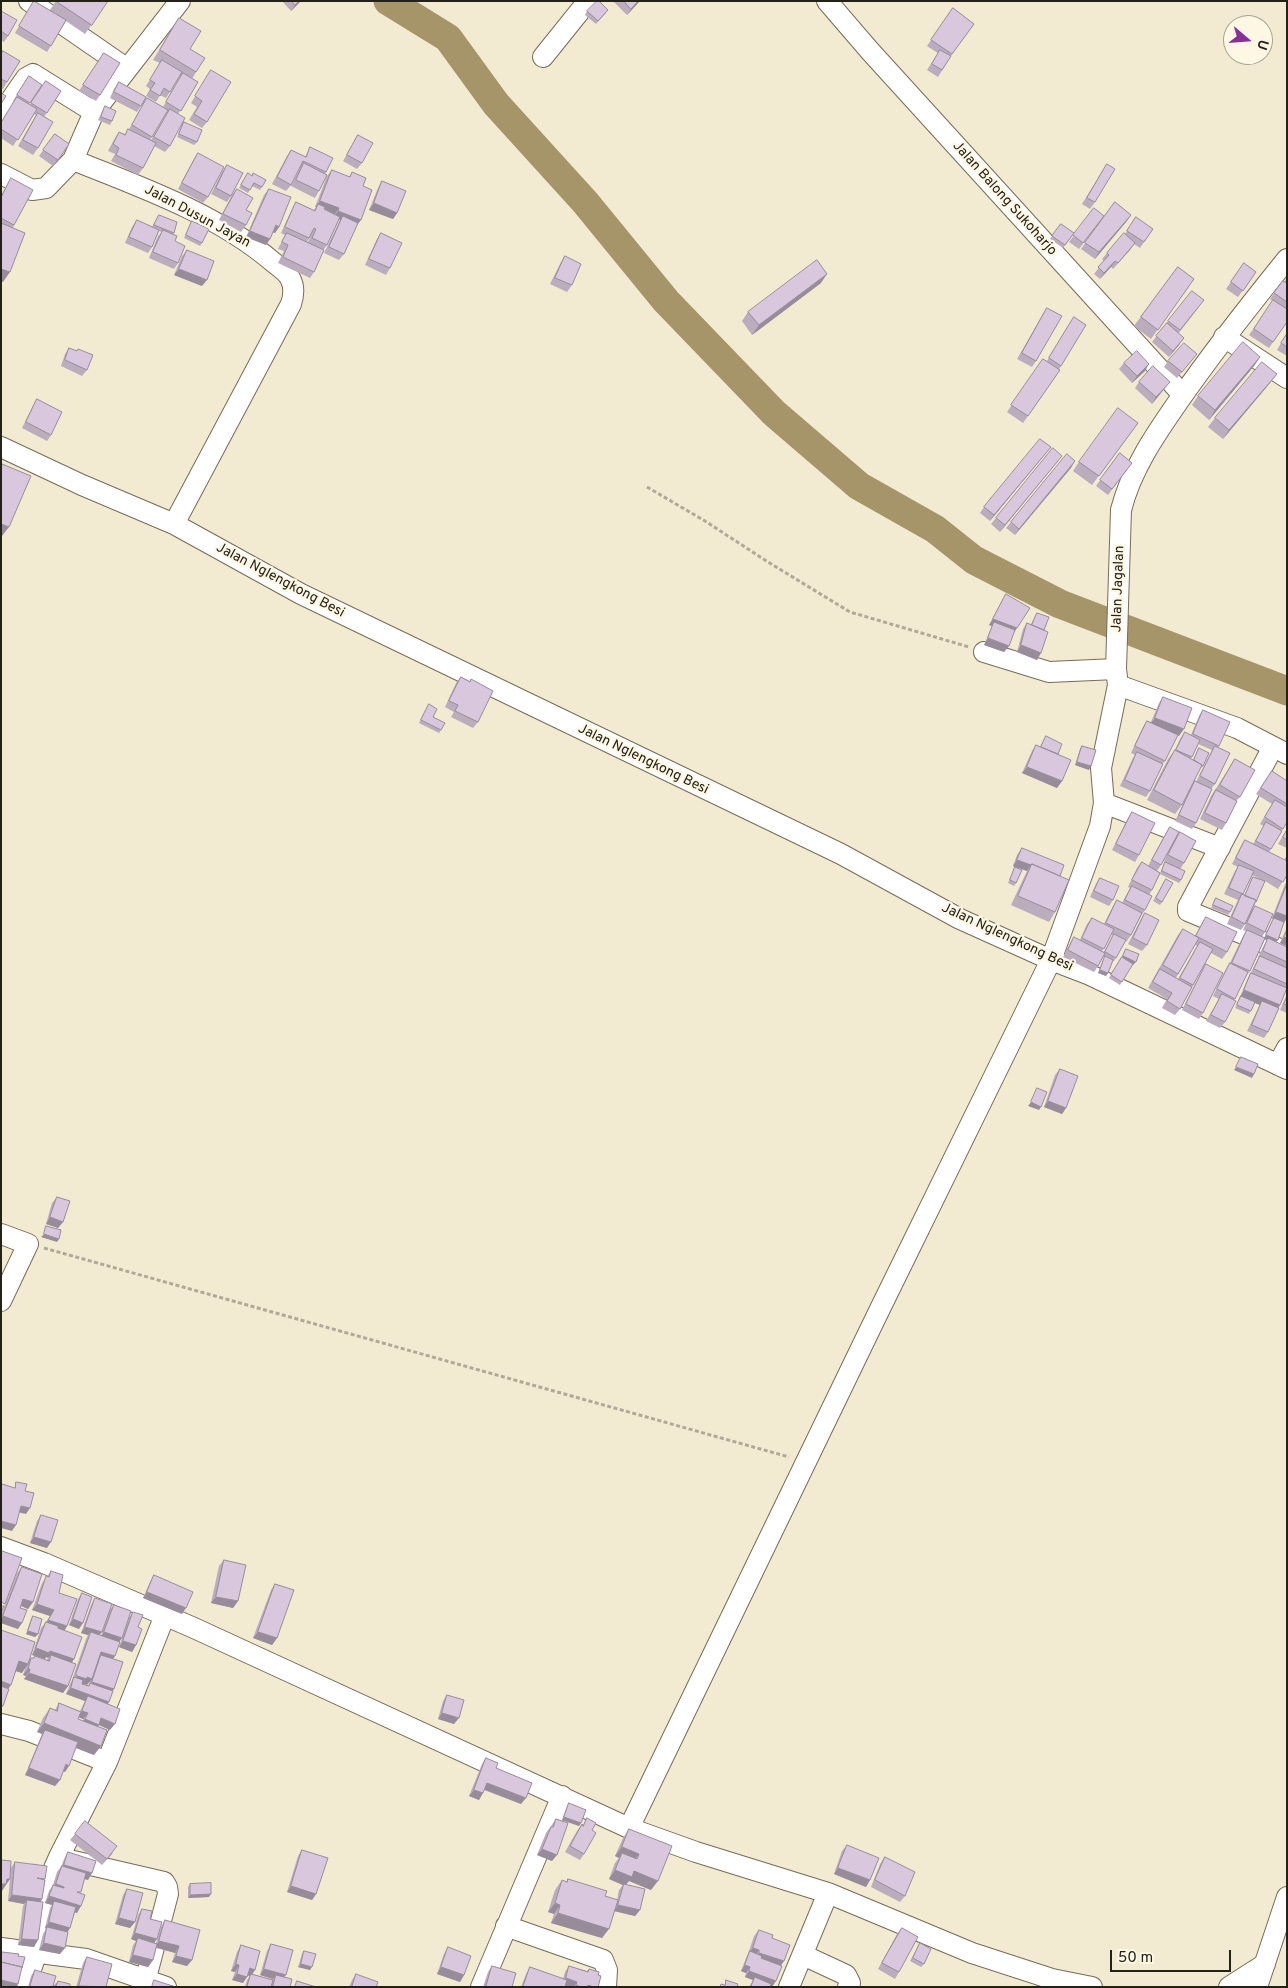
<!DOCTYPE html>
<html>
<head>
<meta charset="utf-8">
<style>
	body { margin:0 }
	#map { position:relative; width:1288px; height:1988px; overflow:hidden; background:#f3ead2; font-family:Overpass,sans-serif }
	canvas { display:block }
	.frame { position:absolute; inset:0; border:2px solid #242118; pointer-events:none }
	.north { position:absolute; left:1223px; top:15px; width:50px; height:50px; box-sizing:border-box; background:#fef7e4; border:1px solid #a7a192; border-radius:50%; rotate:108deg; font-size:14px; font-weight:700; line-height:20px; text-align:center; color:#242118 }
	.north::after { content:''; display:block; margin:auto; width:18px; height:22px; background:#882f9b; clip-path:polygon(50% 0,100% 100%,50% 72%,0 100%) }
	.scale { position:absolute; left:1110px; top:1950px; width:121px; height:22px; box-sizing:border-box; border:2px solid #242118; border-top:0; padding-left:6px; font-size:15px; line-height:18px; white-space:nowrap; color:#242118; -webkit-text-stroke:4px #fef7e4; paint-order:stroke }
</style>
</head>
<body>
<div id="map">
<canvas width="1288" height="1988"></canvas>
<div class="frame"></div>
<div class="north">U</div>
<div class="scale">50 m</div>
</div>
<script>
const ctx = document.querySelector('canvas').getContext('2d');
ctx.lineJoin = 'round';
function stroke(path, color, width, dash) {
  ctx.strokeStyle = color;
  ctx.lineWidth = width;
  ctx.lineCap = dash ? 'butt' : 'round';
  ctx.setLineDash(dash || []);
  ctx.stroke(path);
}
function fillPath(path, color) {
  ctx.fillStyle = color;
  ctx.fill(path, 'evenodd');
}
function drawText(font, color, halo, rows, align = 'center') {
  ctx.font = font + ' Overpass,sans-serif';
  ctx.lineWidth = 4.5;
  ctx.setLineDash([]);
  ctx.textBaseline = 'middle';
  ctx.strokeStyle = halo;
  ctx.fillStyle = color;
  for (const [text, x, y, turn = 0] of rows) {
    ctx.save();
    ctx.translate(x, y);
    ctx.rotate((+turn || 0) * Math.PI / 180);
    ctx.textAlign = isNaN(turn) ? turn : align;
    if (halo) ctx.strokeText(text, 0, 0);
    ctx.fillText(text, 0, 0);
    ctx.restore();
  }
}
const river = new Path2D(`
	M388,1L448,38L496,104L585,202L666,301L774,413L859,486L935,529L974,560L1060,604L1287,691`);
const path = new Path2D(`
	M647,487L705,521L768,562L850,612L969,647
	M44,1248L789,1457`);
const minor = new Path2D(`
	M29,1L126,68
	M827,1L870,51L1183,395
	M543,57L588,1
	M1,114L26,78L33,74L94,112
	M73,160C141,187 217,214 273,262C279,267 287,272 290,278C295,287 294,295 291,304L174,524
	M1,174L32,190L46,188L73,160L94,112L180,1
	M1224,337L1287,378
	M1,447L82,485L174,524L301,594L841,854L960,919L1051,960L1090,975L1287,1069
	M984,652L1049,672L1116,669
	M1118,685L1237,728L1287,754
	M1273,747L1188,907V911L1287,952
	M1104,803L1220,848
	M1278,1065L1287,1048
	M1,1234L28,1244L1,1301
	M1,1547L44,1563L194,1628L629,1828L696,1852L828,1893L972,1953L1052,1979L1092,1987
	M1,1724L29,1731L107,1762
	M629,1828L877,1315L1051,960L1100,826L1104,803L1101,768L1118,685L1116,669L1121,510C1131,470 1155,435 1178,402C1212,353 1249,306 1287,259
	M69,1860L164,1882L167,1887L168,1894L146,1978
	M506,1926L603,1960L607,1970L606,1987
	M1,1948L86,1959L166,1987
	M803,1955L846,1975L850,1983L848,1987
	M25,1987L37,1952L44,1891L59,1857L107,1762L165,1615
	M481,1987L562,1796
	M789,1987L828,1893
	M1229,1987L1265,1964
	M1257,1987L1287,1897`);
const wall = new Path2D(`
	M34,1L50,10L56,1H108L85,34L66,21L47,52L15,33Z
	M282,1H301L291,11Z
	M614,1H640L627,15L614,2Z
	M953,8L974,24L951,56L938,77L927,70L938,53L927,46Z
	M1,11L8,36L4,42L1,40Z
	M587,11L606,13L596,24L585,15Z
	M179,18L190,49L196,72L192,79L198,82L178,114L170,146L165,152L154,146L143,168L138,175L111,161L115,154L108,151L115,138L119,132L125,134L129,129L147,98L163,107L181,76H180L166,98L160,95L156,102L146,96L150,89L146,86L160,63L153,60L173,27ZM167,111L168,112L151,140H150Z
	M104,53L100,95L96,101L79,91Z
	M1,54L7,82L3,89L1,88Z
	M211,70L207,122L202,128L189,120L197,107L191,103Z
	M29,76L42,85L29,104L30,105L46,81L61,91L44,117L38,148L33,155L18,146L36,115L34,114L13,146L1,138V122L14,102L13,101Z
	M119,82L141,106L137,112L110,98L114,89Z
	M105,106L112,121L110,125L98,120Z
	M184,122L197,142L194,145L177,137L182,125Z
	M55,134L69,144L53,166L39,156Z
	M358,135L362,163L357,169L343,161Z
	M310,147L326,172L319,191L315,198L291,186L300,168H299L291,185L286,191L272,184L287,156L291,150L305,157Z
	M198,153L208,197L203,203L178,189L194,159Z
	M1107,164L1095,202L1090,209L1082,204Z
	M227,165L231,196L227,202L211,194L222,172Z
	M332,170L349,177L352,172L363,186L361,220L357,225L344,254L339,260L324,253L340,220H339L327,245L324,249L314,272L310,278L278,263L284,251L278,249L285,235L281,233L292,209L296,202L314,210L316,207H315L327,176ZM311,235L308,242H307Z
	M248,173L262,187L260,190L252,186L248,193L239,188Z
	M11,178L14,225L13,228L3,282L1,281V195L7,185Z
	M382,181L397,213L393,219L369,210L378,188Z
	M237,189L246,210V225L241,232L219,220L232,195Z
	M269,189L279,227L275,233L273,232L266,245L246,237L264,195Z
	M1115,202L1131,215L1095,259L1081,249Z
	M1094,208L1104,216L1079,249L1069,242Z
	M159,215L174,233L173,234L178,263L174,269L149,258L158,236L162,232L159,231L152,247L148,253L125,243L132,227L137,220L152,227Z
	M1136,217L1153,229L1140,248L1134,244L1113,269L1111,267L1100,279L1094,274L1104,261L1102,259L1107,253L1125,234Z
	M192,221L202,243L200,246L184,238Z
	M1061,224L1074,233L1063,248L1050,239Z
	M381,233L390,268L386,275L365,265L377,239Z
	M187,250L202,286L174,275L182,256Z
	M565,256L572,285L567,292L550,284L561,262Z
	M1244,263L1256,272L1238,297L1226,289Z
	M1178,267L1194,279L1151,339L1134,326Z
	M1287,278V322L1269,348L1249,335L1273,301L1270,299L1283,281L1284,282Z
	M821,283L752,335L742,321L748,312Z
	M1199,307L1178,334L1179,345L1169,357L1152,342L1168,321Z
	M1047,308L1036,361L1032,367L1017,359L1043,314Z
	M1074,317L1061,366L1059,369L1060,370L1023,423L1007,412L1043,359L1047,361Z
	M1287,332V356L1277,350Z
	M69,348L77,351L78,349L87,370L82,376L61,366L65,354Z
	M1260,357L1254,366L1209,420L1192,405L1198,396Z
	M1192,360L1177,378L1164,367L1168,361Z
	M1124,363L1145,371L1132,383L1119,369Z
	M1139,382L1165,388L1152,404L1135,388Z
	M1270,383L1223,439L1208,427L1215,418Z
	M37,399L51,435L47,441L22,428L33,406Z
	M1138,423L1092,485L1073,471L1079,462Z
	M1051,447L990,521L980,513L984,507Z
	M1120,453L1132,463L1108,495L1096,486Z
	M1075,461L1015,535L1006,528L1011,522Z
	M1057,462L1000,532L991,524L996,518Z
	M1006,594L1014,632L1009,646L1004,652L984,645L992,626L989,625L1002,601Z
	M1037,613L1044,630L1037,660L1017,652L1023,629L1027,623L1031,624Z
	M461,677L470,681L471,679L478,722L473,728L451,717L454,712L445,707L456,683Z
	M1163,697L1179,736L1175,734L1165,761L1162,765L1150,791L1146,797L1120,786L1133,758L1135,755L1131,753L1143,727L1147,721L1151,722L1159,703Z
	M429,704L433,717L441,730L439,733L419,723Z
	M1203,710L1219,746L1218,747L1215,784L1211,789L1196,823L1192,829L1175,821L1191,788L1196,782L1212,750L1198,744L1191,759L1193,760L1199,748L1203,766L1200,769L1182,805L1175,814L1147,800L1168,759L1175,750L1180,739L1185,732L1191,735L1199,716Z
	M1046,736L1058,754L1062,781L1057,788L1022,773L1032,751L1036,745L1040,747Z
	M1082,746L1089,770L1075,765L1080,749Z
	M1235,759L1240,797L1237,800L1226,823L1222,830L1200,819L1211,796Z
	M1272,771L1287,781V822L1269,852L1284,860L1287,855V875L1278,889L1265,881L1256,902L1245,924L1241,930L1227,924L1238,900L1224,894L1235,871L1238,867L1232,864L1241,846L1245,840L1253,844L1264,826L1260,824L1272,804L1256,794ZM1252,875L1264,881L1253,877L1251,880L1245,895L1243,894Z
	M1132,812L1139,855L1135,862L1112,850L1128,818Z
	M1170,827L1161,865L1157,871L1160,873L1165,862L1170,864L1164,861L1175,839L1180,832L1184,863L1180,869L1181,880L1179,883L1160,874L1152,890L1149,895L1145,910L1141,916L1131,935L1126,942L1125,941L1116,958L1114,961H1113L1108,973L1106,976L1098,973L1103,960L1105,957L1103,956L1098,966L1094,972L1063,957L1070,944L1074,937L1080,940L1087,924L1092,918L1104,924L1113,906L1117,900L1122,903L1130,888L1128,887L1137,868L1142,862L1148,866L1166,833ZM1111,934L1113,935L1104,952L1102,951Z
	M1287,829V848L1278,844Z
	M1022,848L1060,876L1055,912L1049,922L1011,905L1027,871L1019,868L1016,883L1014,886L1008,883L1015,867L1013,866L1017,855Z
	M1100,878L1113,900L1109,906L1090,897L1096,884Z
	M1166,879L1162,902L1160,905L1153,901Z
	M1287,881V918L1284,922L1276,942L1287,947V989L1268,1032L1264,1038L1247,1031L1260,1005L1255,1003L1249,1014L1235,1008L1240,997L1247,980L1259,957H1258L1264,945L1267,940L1265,939L1250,971L1246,976L1234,1000L1225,1022L1220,1028L1206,1021L1219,999L1213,996L1226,969L1230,963L1243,936L1246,931L1243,930L1251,912L1255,906L1265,932L1262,937L1264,938L1273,919L1272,918L1285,884Z
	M1216,898L1230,912L1228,915L1211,908Z
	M1145,913L1147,945L1142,951L1128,944L1141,919Z
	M1206,917L1227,952L1222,959L1211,953L1180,1009L1175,1015L1162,1008L1167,999L1148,988L1178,935L1183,929L1195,936L1202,923ZM1195,944L1197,946L1178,979L1176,978Z
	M1287,927V946L1280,943Z
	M1126,949L1133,965L1132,964L1120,985L1109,978L1121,959Z
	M1206,964L1203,1013L1199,1019L1182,1010L1202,971Z
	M1287,994V1013L1280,1010Z
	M1060,1069L1066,1108L1062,1114L1044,1107L1055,1075Z
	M57,1197L63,1222L58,1228L46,1224L52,1203Z
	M41,1515L47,1548L30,1543L37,1521Z
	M224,1560L238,1601L233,1608L211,1603L219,1566Z
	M22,1567L33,1602L28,1609L21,1606L18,1629L1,1623V1615L17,1573Z
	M51,1571L59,1593L67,1626L64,1631L72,1662L68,1686L63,1693L24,1679L26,1676L23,1675L26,1666L22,1673L16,1671L8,1688L3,1706L1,1709V1630L29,1661L31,1658H33L35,1656L47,1660L48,1658L46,1657L45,1659L32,1655L41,1628L46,1622L50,1616L32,1610L42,1583Z
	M154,1575L182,1614L143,1598L150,1582Z
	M275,1584L277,1638L272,1645L253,1638L271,1590Z
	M82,1593L79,1629L69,1625L78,1599Z
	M95,1598L99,1635L101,1636L109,1611L114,1605L119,1642L113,1659V1691L108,1704L110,1730L99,1725L98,1727L94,1755L76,1748L65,1772L63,1771L60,1780L55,1786L25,1775L42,1734L37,1732L43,1718L50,1708L55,1710L59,1703L80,1711L85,1701L66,1694L70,1684L72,1680L86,1639L88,1635L81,1633L91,1605ZM90,1682L88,1686L83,1684ZM79,1717L83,1719V1721L78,1719Z
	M133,1612L136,1645L132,1652L119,1647L129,1618Z
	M33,1616L38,1634L35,1637L26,1634L31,1619Z
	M447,1695L454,1724L438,1719L443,1701Z
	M486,1758L496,1768L521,1804L484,1790L479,1800L469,1796L482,1764Z
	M569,1803L581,1823L579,1826L562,1820L567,1807Z
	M587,1818L592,1830L584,1854L580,1860L565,1852L577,1831L582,1824L583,1825Z
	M556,1819L552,1861L537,1855L546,1833Z
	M629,1829L651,1890L629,1881L626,1884L640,1910L635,1916L614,1911L602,1938L551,1923L554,1914L548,1912L555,1890L562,1880L566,1882L568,1879L605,1896L617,1900L619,1890L623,1885L609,1879L615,1863L619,1858L615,1856L623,1838Z
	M75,1834L113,1853L102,1865L70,1840Z
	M847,1845L870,1880L866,1887L834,1874L842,1851Z
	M302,1850L316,1894L312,1900L287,1892L298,1856Z
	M68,1852L88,1880L84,1879L79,1893L77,1913L75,1912L60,1954L39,1950L43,1934L46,1929L45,1928L50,1908L52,1905L45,1903L49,1891L53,1885L57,1872L61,1867L64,1859Z
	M885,1857L905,1896L900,1902L871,1887L880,1864Z
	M15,1862L45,1880L42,1899L41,1901L34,1947L18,1945L23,1906L24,1904L8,1901L11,1868Z
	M190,1884L209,1897L188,1898V1887Z
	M127,1889L135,1922L130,1928L115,1924L123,1895Z
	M142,1909L150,1919L154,1943H156L161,1927L165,1920L192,1960L187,1966L172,1962L175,1953L156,1948L153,1960L148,1967L129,1962L133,1945L136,1941L131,1939L138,1915Z
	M902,1928L899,1972L895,1979L878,1969L897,1934Z
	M759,1930L772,1938L784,1961L781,1965L772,1987H749L753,1980L745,1977L746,1973L741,1971L746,1958L748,1954L754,1936Z
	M920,1943L924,1964L921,1967L910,1961Z
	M271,1944L284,1977L290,1987H245L247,1980L250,1976L248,1975L243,1983L232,1980L235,1972L231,1971L237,1952L241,1945L255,1970L252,1974L272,1980L273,1979L260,1975L267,1951Z
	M448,1947L464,1975L460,1982L437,1974L444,1954Z
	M304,1951L310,1970L298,1967L302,1954Z
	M87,1957L106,1987H76L83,1963Z
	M492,1966L512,1987H483L488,1972Z
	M569,1966L587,1971L589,1969L598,1975V1987H569L565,1986V1987H521L526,1974L530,1967L563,1979L565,1972Z
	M35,1970L53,1986L58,1981L70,1987H28L31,1976Z
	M356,1974L376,1987H349L352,1980Z`);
const shadedWall = new Path2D(`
	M299,1H301L291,11L295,5Z
	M638,1H640L627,15L631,9Z
	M320,201L339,208L334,215L316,208L318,204L316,207H315Z
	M374,203L397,213L393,219L369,210Z
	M338,211L361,220L356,226L343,216L340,220L333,218Z
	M1131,215L1127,221L1095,259L1099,252Z
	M276,225L279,227L275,233L271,232Z
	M250,231L270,239L266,245L246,237Z
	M1135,243L1130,250L1113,269L1118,263Z
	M1115,261L1111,267L1100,279L1104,273Z
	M1,269L10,272L3,282L1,281Z
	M179,269L207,280L202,286L174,275Z
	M827,274L821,283L752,335L759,325Z
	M1184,338L1179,345L1169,357L1173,351Z
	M1260,357L1254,366L1209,420L1215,410Z
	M1149,364L1145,371L1132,383L1137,376Z
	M1277,374L1270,383L1223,439L1229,430Z
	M1170,382L1165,388L1152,404L1156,397Z
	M1051,447L1046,453L990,521L994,515Z
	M1062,456L1057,462L1000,532L1005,525Z
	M1075,461L1071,468L1015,535L1019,529Z
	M1,524L9,527L2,536H1Z
	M993,619L1017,628L1013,634L994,622L992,626L989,625Z
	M988,638L1009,646L1004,652L984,645Z
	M1021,645L1041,653L1037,660L1017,652Z
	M1155,718L1184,729L1179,736L1150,724Z
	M1077,762L1091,766L1089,770L1075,765Z
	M1027,767L1062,781L1057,788L1022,773Z
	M1017,860L1031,865L1027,871L1013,866Z
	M1276,912L1287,916V918L1284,923L1272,918Z
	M1266,935L1278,940L1275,943L1264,939Z
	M1284,937L1287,938V946L1280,943Z
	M1123,956L1136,962L1133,965L1120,960Z
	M1100,970L1108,973L1106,976L1098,973Z
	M1244,990L1280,1005L1276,1011L1262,1001L1260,1005L1240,997Z
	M1236,1067L1254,1074L1252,1078L1234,1070Z
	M1048,1101L1066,1108L1062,1114L1044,1107Z
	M1031,1102L1041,1107L1039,1110L1028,1106Z
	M50,1217L63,1222L58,1228L46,1224Z
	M44,1234L59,1239L57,1242L41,1237Z
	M21,1506L30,1508L26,1514L17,1512Z
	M1,1521L16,1525L12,1531L1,1528Z
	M34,1537L51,1542L47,1548L30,1543Z
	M147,1592L186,1608L182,1614L143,1598Z
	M216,1597L238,1601L233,1608L211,1603Z
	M23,1599L33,1602L28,1609L19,1605Z
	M37,1604L54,1610L50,1616L32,1610Z
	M3,1616L22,1623L18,1629L1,1623V1618Z
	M73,1619L83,1623L79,1629L69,1625Z
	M48,1620L67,1626L63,1633L44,1626Z
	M85,1627L102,1632L97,1638L91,1632L88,1635L81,1633Z
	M28,1631L38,1634L35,1637L26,1634Z
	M104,1632L122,1638L118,1644L100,1638Z
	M258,1632L277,1638L272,1645L253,1638Z
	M123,1641L136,1645L132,1652L119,1647Z
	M36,1648L50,1651L74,1659L70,1666L51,1655L48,1658L46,1657L45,1659L32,1655Z
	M101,1652L115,1656L111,1662L101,1655L99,1658Z
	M19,1661L28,1664L22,1673L12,1670Z
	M28,1669H30L26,1676L23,1675Z
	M29,1673L68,1686L63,1693L24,1679Z
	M77,1676L87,1677L92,1679L87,1685L83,1684L82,1686L73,1683Z
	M1,1681L11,1685L5,1694L1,1693Z
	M92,1682L114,1689L110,1695L88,1688Z
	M71,1688L109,1702L104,1709L88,1696L85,1701L66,1694Z
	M82,1711L88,1713L83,1719L78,1717Z
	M442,1713L459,1718L454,1724L438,1719Z
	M101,1718L115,1724L110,1730L99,1725L95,1731L81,1726L85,1719Z
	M44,1723L101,1746L94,1755L43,1735L45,1730L42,1734L37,1732Z
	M66,1764L69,1766L65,1772L62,1771Z
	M29,1768L60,1780L55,1786L25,1775Z
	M487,1783L526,1798L521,1804L483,1789Z
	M474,1790L483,1793L479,1800L469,1796Z
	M564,1817L581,1823L579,1826L562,1820Z
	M622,1847L639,1854L632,1863L622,1853L619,1858L615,1856Z
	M542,1849L557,1855L552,1861L537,1855Z
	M64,1865L92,1873L88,1880L60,1871Z
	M838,1868L870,1880L866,1887L834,1874Z
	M615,1870L634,1871L658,1881L651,1890L629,1881L625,1886L609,1879Z
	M7,1879H10L2,1891H1V1884Z
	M56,1884L64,1887L60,1893L51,1890Z
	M291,1886L316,1894L312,1900L287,1892Z
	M211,1894L209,1897L188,1898L190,1895Z
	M12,1895L42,1899L38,1905L27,1900L24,1904L8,1901Z
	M49,1896L81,1906L77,1913L53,1905L54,1901L52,1905L45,1903Z
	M555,1903L560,1905L554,1914L548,1912Z
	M618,1905L640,1910L635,1916L614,1911Z
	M558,1913L609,1929L602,1938L551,1923Z
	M119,1918L135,1922L130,1928L115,1924Z
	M49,1922L70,1928L66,1934L45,1928Z
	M135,1933L157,1939L153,1945L138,1938L136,1941L131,1939Z
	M22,1939L38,1940L34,1947L18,1945Z
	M159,1941L179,1946L175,1953L155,1947Z
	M44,1943L65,1948L60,1954L39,1950Z
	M753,1948L759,1950L755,1956L750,1951Z
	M759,1953L784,1961L779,1968L754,1959Z
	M133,1955L153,1960L148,1967L129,1962Z
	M176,1956L192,1960L187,1966L172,1962Z
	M236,1964L239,1965L235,1972L231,1971Z
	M301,1964L312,1967L310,1970L298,1967Z
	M745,1965L750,1967L746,1973L741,1971Z
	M441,1967L464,1975L460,1982L437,1974Z
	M250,1968L255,1970L251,1976V1974L250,1976L245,1975Z
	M264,1969L286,1975L281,1981L276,1975L273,1979L260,1975Z
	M749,1971L776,1981L772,1987H770L755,1977L753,1980L745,1977Z
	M237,1974L247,1977L243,1983L232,1980Z
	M566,1978L577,1982L574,1987H569L561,1984Z
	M1,1980L18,1984L17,1987H1Z`);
const building = new Path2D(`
	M34,1L66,20L51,46L19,26Z
	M56,1H108L92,25Z
	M292,1H299L295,5Z
	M597,1H599L608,10L598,21L587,11Z
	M624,1H638L631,9Z
	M953,8L974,24L952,54L931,40Z
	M1,11L17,20L8,36L1,31Z
	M179,18L201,31L190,49L205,58L196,72L160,50Z
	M940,50L951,56L942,70L932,64Z
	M3,51L20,61L7,82L1,79V55Z
	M104,53L120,63L100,95L83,85Z
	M162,60L182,72L170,92L164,88L160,96L150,90L155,83L150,80Z
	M211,70L231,82L207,122L194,114L202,101L195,96Z
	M183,73L198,82L181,111L166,102Z
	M29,76L42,85L30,103L17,95Z
	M46,81L61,91L47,113L31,103Z
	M119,82L146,97L141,106L114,92Z
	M1,93L6,96L1,104Z
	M17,97L37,109L18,140L1,129V123Z
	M147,98L168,110L152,137L132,125Z
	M105,106L116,111L112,121L101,117Z
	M170,109L185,118L170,146L154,137Z
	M38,113L53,122L38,148L23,140Z
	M184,122L202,130L197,142L179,134Z
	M128,129L156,143L143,168L116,155L119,148L113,144L119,132L125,135Z
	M55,134L69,144L58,160L43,150Z
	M358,135L373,143L362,163L347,155Z
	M310,147L333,158L326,172L303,161L291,185L277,177L291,150L306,157Z
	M198,153L224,167L208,197L182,183Z
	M304,163L327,175L319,191L296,180Z
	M1107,164L1115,169L1095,202L1087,198Z
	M227,165L243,173L231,196L216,188Z
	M332,170L350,177L352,172L366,178L363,186L372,190L361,220L338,211L339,208L320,201Z
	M248,173L252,176L253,173L266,180L262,187L254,183L250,190L241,185Z
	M11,178L33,190L14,225L1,218V198Z
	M382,181L406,191L397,213L374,203Z
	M237,189L253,198L246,210L252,213L246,225L223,214Z
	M269,189L291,197L279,227L276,225L270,239L250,231Z
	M296,202L315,211L318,204L325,207L324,209L340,217L327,245L312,238L316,229L314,228L309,238L285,227Z
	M1115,202L1131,215L1099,252L1085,243Z
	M1094,208L1104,216L1083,243L1073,235Z
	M159,215L177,222L174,233L154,225Z
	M343,216L358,223L344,254L329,247Z
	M1136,217L1153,229L1144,242L1127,231Z
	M137,220L159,230L152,247L129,237Z
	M192,221L209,229L202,243L186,235Z
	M1,223L25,233L10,272L1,269Z
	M1061,224L1074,233L1065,245L1052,236Z
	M163,230L177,236L175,241L185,246L178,263L153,252Z
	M287,233L324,250L314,272L283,257L288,245L282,242Z
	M381,233L402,243L390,268L369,259Z
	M1124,233L1135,243L1118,263L1115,261L1104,273L1098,267L1109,255L1107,253Z
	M187,250L214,261L207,280L179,269Z
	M565,256L581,264L572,285L555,278Z
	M817,260L827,274L759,325L748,312Z
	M1244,263L1256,272L1243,291L1231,282Z
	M1178,267L1194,279L1158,330L1141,317Z
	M1283,281L1287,283V302L1274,293Z
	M1192,291L1204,300L1180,330L1168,321Z
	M1273,300L1287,309V322L1273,342L1254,329Z
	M1047,308L1062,316L1036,361L1022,353Z
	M1074,317L1086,325L1061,366L1049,358Z
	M1167,323L1184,338L1173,351L1156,336Z
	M1287,334V347L1281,343Z
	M1243,342L1260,357L1215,410L1198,396Z
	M1184,343L1197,354L1182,372L1168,361Z
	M69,348L77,351L78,349L93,355L87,370L65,360Z
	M1137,351L1149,364L1137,376L1124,363Z
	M1043,359L1060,370L1028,416L1011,405Z
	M1262,362L1277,374L1229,430L1215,418Z
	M1153,366L1170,382L1156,397L1139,382Z
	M37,399L62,412L51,435L26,422Z
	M1118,408L1138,423L1099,476L1079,462Z
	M1040,439L1051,447L994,515L984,507Z
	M1053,448L1062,456L1005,525L996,518Z
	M1120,453L1132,463L1112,489L1100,480Z
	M1067,454L1075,461L1019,529L1011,522Z
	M2,464L31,476L9,527L1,524Z
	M1006,594L1030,608L1017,628L993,619Z
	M1037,613L1049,617L1044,630L1032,625Z
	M994,622L1015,630L1009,646L988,638Z
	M1027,623L1048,632L1041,653L1021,645Z
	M461,677L470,682L471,679L493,691L478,722L455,711L458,705L449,701Z
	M1163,697L1192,708L1184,729L1155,718Z
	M429,704L437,709L433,717L445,723L441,730L421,720Z
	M1203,710L1230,722L1219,746L1193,734Z
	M1147,721L1178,735L1165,761L1135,746Z
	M1185,732L1200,740L1192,757L1176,750Z
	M1046,736L1062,744L1058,754L1041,747Z
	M1036,745L1071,760L1062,781L1027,767Z
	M1082,746L1096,750L1091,766L1077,762Z
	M1215,746L1230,753L1215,784L1200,776Z
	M1199,748L1209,753L1203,766H1202V765L1194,760Z
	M1175,750L1202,765L1182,805L1154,790Z
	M1137,752L1163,764L1150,791L1125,780Z
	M1235,759L1255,770L1240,797L1220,785Z
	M1272,771L1287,781V804L1261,788Z
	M1195,781L1212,789L1196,823L1179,815Z
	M1216,790L1237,801L1226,823L1205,813Z
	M1275,800L1287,807V822L1283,829L1265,817Z
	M1132,812L1155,823L1139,855L1116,844Z
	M1266,822L1282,831L1271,849L1256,841Z
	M1170,827L1179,832L1161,865L1152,860Z
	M1287,830V840L1283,837Z
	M1180,832L1196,841L1184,863L1168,855Z
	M1245,840L1287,861V875L1283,882L1236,858Z
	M1022,848L1064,865L1060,876L1032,864L1031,865L1017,860Z
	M1142,862L1160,873L1152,890L1132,880Z
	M1165,862L1185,871L1181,880L1162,871Z
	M1032,864L1069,880L1055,912L1018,896Z
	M1239,865L1254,871L1243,894L1229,888Z
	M1015,867L1022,870L1016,883L1010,880Z
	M1253,877L1265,881L1256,902V900L1245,896Z
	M1100,878L1119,886L1113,900L1094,891Z
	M1166,879L1173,883L1162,902L1156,898Z
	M1287,884V916L1276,912Z
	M1132,886L1152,896L1145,910L1125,900Z
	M1242,894L1256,900L1245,924L1232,917Z
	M1216,898L1233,906L1230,912L1213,905Z
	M1117,900L1142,913L1131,935L1106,923Z
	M1255,906L1273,914L1265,932L1247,923Z
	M1145,913L1159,920L1147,945L1133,938Z
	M1206,917L1237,932L1227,952L1196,936Z
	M1092,918L1114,929L1104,949L1082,938Z
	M1274,918L1284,922L1278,940L1266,935Z
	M1183,929L1199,938L1178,974L1163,965Z
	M1247,930L1265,938L1250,971L1232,963Z
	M1287,931V938L1284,937Z
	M1114,934L1126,940L1116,958L1105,952Z
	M1074,937L1105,953L1098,966L1068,950Z
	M1268,938L1287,947V962L1263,951Z
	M1200,942L1213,949L1193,985L1180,978Z
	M1126,949L1139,954L1136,962L1123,956Z
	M1105,956L1113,960L1108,973L1100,970Z
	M1260,956L1287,968V984L1254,969Z
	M1122,957L1133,964L1122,982L1111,975Z
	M1230,963L1248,972L1235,999L1217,989Z
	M1206,964L1223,973L1203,1013L1186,1004Z
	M1160,969L1192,987L1180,1009L1167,1001L1172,993L1153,982Z
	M1251,973L1287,988L1280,1005L1244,990Z
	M1222,994L1236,1001L1225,1022L1211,1015Z
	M1241,996L1255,1002L1251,1011L1237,1005Z
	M1287,997V1005L1284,1004Z
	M1262,1001L1279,1008L1268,1032L1252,1025Z
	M1241,1057L1258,1064L1254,1074L1236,1067Z
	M1060,1069L1078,1076L1066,1108L1048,1101Z
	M1037,1088L1047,1092L1041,1107L1031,1102Z
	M57,1197L70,1201L63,1222L50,1217Z
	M46,1226L61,1230L59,1239L44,1234Z
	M16,1482L27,1484L25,1491L34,1493L30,1508L21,1506L16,1525L1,1521V1487L2,1484L15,1488Z
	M41,1515L58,1520L51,1542L34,1537Z
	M2,1551L22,1558L5,1604L1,1602Z
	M224,1560L246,1565L238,1601L216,1597Z
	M22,1567L42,1574L33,1602L23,1599L20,1608L27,1610L22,1623L3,1616Z
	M51,1571L63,1575L59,1593L77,1599L67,1626L48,1620L54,1610L37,1604L46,1576L49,1577Z
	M154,1575L193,1592L186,1608L147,1592Z
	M275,1584L294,1590L277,1638L258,1632Z
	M82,1593L92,1597L83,1623L73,1619Z
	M95,1598L112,1604L102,1632L85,1627Z
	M114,1605L131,1611L122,1638L104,1632Z
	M1,1606H4L1,1613Z
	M133,1612L143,1615L138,1627L142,1629L136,1645L123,1641Z
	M33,1616L42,1619L38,1634L28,1631Z
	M46,1622L58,1626V1628L82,1637L74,1659L50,1651L49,1653L36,1648Z
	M1,1630L35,1642L28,1664L19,1661L11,1685L1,1681Z
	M91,1632L120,1642L115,1656L101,1652L92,1679L87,1677V1679L77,1676L76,1674Z
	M51,1655L76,1664L68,1686L29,1673L30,1669H28L31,1658H34L35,1656L49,1661Z
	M101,1655L123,1662L114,1689L92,1682Z
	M74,1677L83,1680L82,1684L89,1686L90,1683L113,1691L109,1702L71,1688Z
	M1,1686L9,1689L3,1706L1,1705Z
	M447,1695L464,1700L459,1718L442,1713Z
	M88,1696L120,1709L115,1724L101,1718L99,1725L85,1719L88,1713L82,1711Z
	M59,1703L81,1712L78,1719L107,1730L101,1746L44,1723L50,1708L57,1711Z
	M45,1730L78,1742L69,1766L66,1764L60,1780L29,1768Z
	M486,1758L498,1763L496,1768L532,1783L526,1798L487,1783L483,1793L474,1790Z
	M569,1803L586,1810L581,1823L564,1817Z
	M587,1818L596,1823L592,1830L596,1833L584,1854L570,1846L582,1824L583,1826Z
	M556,1819L568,1823L557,1855L542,1849L551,1827H553Z
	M85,1821L117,1846L107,1859L75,1834Z
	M629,1829L672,1846L658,1881L634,1871L632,1877L615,1870L622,1853L637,1859L639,1854L622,1847Z
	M847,1845L879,1858L870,1880L838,1868Z
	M302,1850L328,1858L316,1894L291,1886Z
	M68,1852L96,1861L92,1873L64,1865Z
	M885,1857L915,1872L905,1896L875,1880Z
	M1,1860L11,1861L10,1879H7L6,1884H1Z
	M15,1862L47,1866L45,1879L37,1878L45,1880L42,1899L12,1895Z
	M62,1866L86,1873L81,1892H77L85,1895L81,1906L49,1896L53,1885L64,1888V1887L56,1884Z
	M568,1879L607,1891L605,1896L618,1900L609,1929L558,1913L560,1905L555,1903L562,1880L567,1882Z
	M211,1883V1894L190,1895V1884Z
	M624,1884L645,1889L640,1910L618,1905Z
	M127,1889L143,1893L135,1922L119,1918Z
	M27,1900L43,1902L38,1940L22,1939Z
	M54,1901L76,1907L70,1928L49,1922Z
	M142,1909L152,1911L150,1919L162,1922L157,1939L135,1933Z
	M165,1920L200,1930L192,1960L176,1956L179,1946L159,1941Z
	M47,1927L68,1932L65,1948L44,1943Z
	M902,1928L918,1937L899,1972L882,1963Z
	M759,1930L773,1935L772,1938L790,1945L784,1961L759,1953V1950L753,1948Z
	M138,1938L157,1944L153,1960L133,1955Z
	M920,1943L931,1949L924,1964L913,1958Z
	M271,1944L293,1950L286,1975L264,1969Z
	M241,1945L260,1951L255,1970L250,1968L247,1977L237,1974L239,1965L236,1964Z
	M448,1947L471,1956L464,1975L441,1967Z
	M304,1951L316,1954L312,1967L301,1964Z
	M750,1951L762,1956L761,1958L782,1966L776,1981L749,1971L750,1967L745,1965Z
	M2,1952L19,1954L18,1956L25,1957L22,1968V1967L1,1962Z
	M87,1957L112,1964L106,1987L79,1986Z
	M1,1962L22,1967L18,1984L1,1980Z
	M492,1966L516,1973L512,1987H486Z
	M569,1966L588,1972L589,1969L599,1972L598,1975L601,1976L598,1987H594L588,1985V1987H581L576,1985L577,1982L566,1978Z
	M530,1967L567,1980L565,1987H523Z
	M35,1970L56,1976L53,1986H56L58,1981L70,1984V1987H30Z
	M251,1974L273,1980L271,1987H247Z
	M356,1974L378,1982L376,1987H352Z
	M276,1975L292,1979L290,1987H273Z
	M755,1977L771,1984L770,1987H751Z
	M154,1980L176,1987H152Z
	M726,1980L738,1984L737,1987H720L721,1984L725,1985Z
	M297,1981L316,1987H295Z`);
const streetNames = [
	["Jalan Balong Sukoharjo",1004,199,48],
	["Jalan Dusun Jayan",197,217,28],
	["Jalan Nglengkong Besi",280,581,28],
	["Jalan Jagalan",1119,589,-88],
	["Jalan Nglengkong Besi",643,760,26],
	["Jalan Nglengkong Besi",1007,938,25]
];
stroke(river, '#a59568', 29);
stroke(minor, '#756d58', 22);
stroke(path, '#b0a996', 3, [4, 2.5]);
stroke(minor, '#fff', 20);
fillPath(wall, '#bbacbe');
fillPath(shadedWall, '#988c9b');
fillPath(building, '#d9c8dd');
stroke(building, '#988c9b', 1);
drawText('14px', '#242118', '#fef7e4', streetNames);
</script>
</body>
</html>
